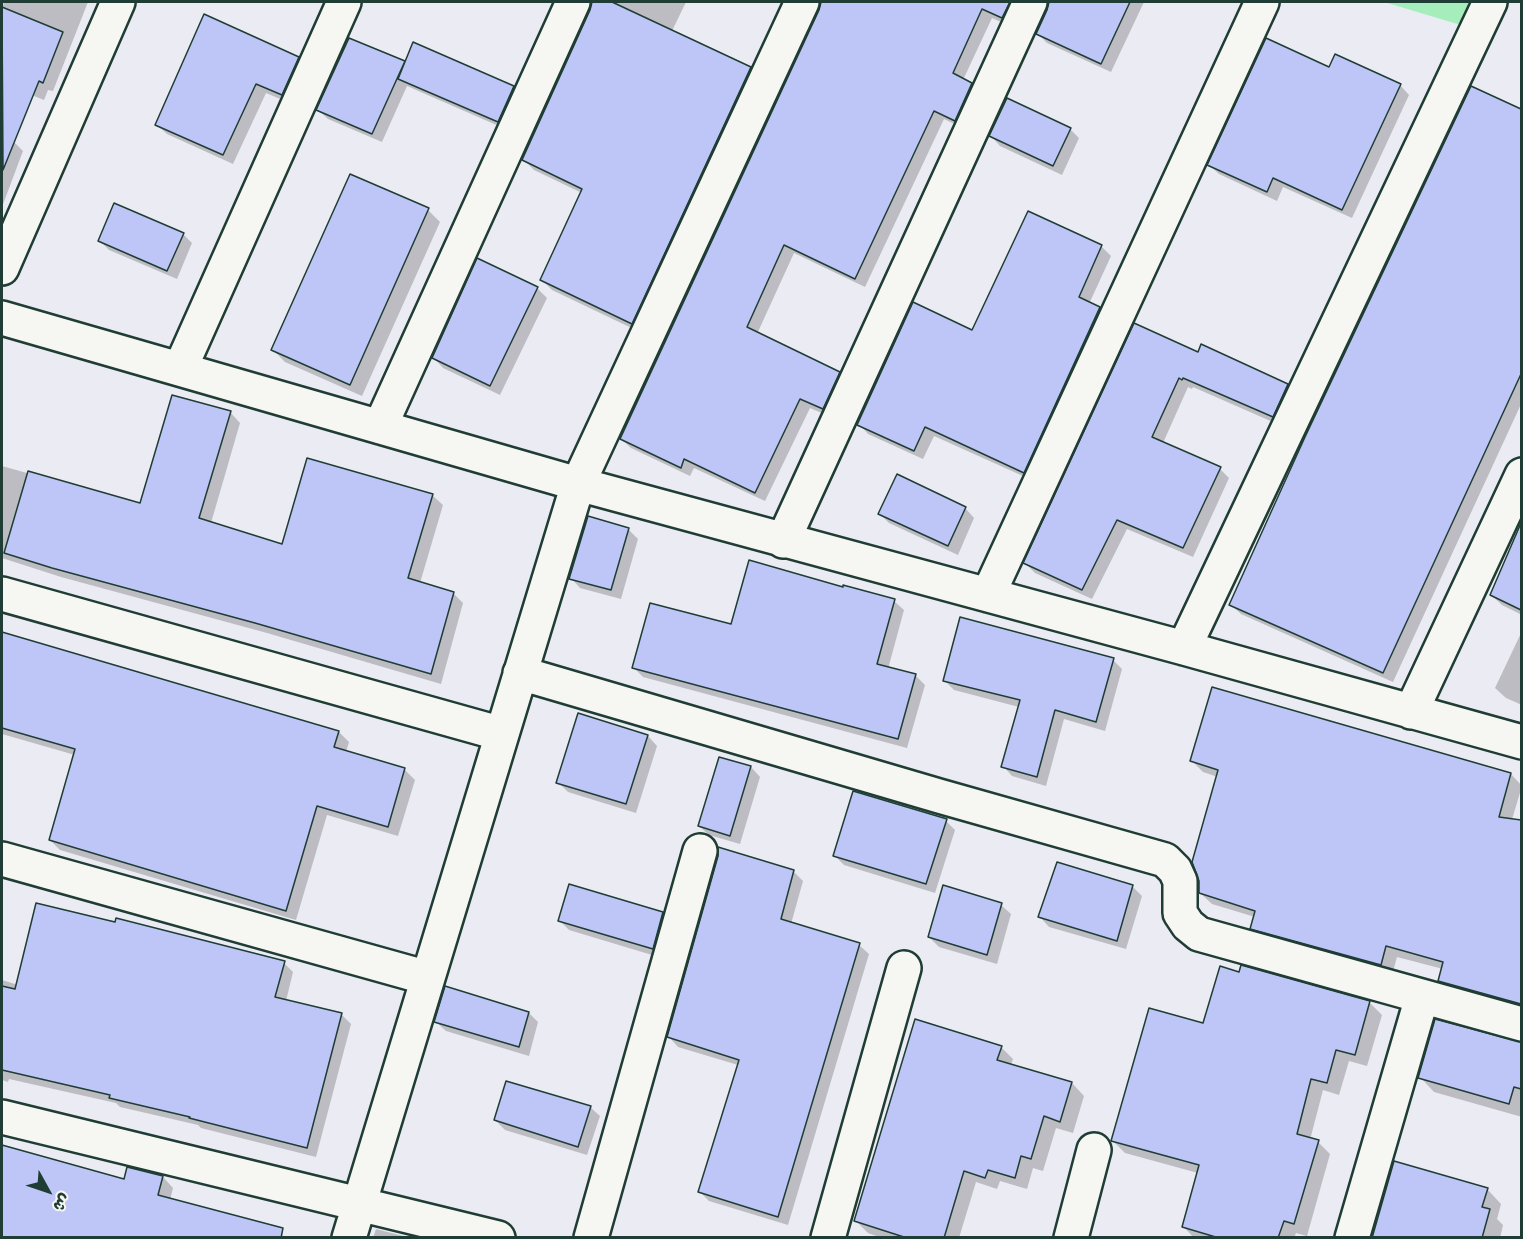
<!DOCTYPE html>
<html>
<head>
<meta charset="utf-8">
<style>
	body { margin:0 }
	#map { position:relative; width:1523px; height:1239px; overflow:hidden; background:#ebecf3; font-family:"Architects Daughter","Playpen Sans Arabic",sans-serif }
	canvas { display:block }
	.frame { position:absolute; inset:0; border:3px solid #1f3d34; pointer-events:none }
	.north { position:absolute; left:18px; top:1161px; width:60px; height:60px; -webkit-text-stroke:4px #f6f6f2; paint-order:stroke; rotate:130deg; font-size:16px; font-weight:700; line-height:24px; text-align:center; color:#1f3d34 }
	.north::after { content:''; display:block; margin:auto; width:21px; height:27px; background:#1f3d34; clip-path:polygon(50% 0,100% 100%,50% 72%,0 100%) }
</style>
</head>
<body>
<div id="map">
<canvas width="1523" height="1239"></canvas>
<div class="frame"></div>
<div class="north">ش</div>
</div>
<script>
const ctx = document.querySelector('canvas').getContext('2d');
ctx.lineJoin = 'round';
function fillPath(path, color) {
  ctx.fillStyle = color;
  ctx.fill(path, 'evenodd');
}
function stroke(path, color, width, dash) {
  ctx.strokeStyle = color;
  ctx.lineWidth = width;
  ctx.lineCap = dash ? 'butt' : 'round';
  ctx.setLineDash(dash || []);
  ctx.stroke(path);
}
const green = new Path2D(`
	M1384,2H1482L1464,26Z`);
const shadow = new Path2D(`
	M4,2H88L53,91L48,90L44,100L2,83V9Z
	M593,2H686L672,31L750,68L761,78L642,333L552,290L542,280L582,193L534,170L524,160L592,10Z
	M822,2H1024L1012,27L992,18L963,80L972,84L981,93L965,129L944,119L865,287L794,253L757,334L839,373L849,383L833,418L810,408L765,501L694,468L690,476L631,448L621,439L820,10Z
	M1050,2H1144L1111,72L1047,43L1038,34L1048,10Z
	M298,58L308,67L292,104L266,93L233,164L167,134L157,125Z
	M404,63L514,87L523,96L508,130L407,86L382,142L328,119L318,110Z
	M1330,69L1400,85L1409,95L1352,218L1283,187L1277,201L1219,174L1209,165Z
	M1472,88L1522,111V183L1519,188L1522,189V402L1393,682L1241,614L1231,605Z
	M1070,129L1079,138L1062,175L1000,146L991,136Z
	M2,137L14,142L23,151L2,207Z
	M428,210L440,222L362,396L285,362L273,350Z
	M183,234L192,243L177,279L109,250L100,241Z
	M1101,246L1111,256L1089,304L1099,309L1109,318L1034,481L934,436L923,459L868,434L859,424L973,332Z
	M478,260L537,288L547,298L500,395L443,368L434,358Z
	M1202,346L1288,385L1297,395L1282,426L1193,387L1192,389L1188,387L1163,443L1220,469L1229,478L1193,557L1127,529L1092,599L1035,573L1025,563L1198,354Z
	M230,412L240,423L211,523L283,546L432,495L443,505L420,583L453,593L463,603L441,684L267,633L61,577L2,558V466L141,505Z
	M965,508L974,518L958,555L889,523L880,514Z
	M628,529L638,539L621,599L580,588L571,578Z
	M1522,531V615L1502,605L1491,595Z
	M844,589L894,601L904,610L888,669L915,675L925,685L907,748L643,677L633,667L732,626Z
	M1522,631V705L1506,698L1495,688Z
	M2,633L339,732L349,742L346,752L405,770L415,780L398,836L327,815L296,920L60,850L50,840L75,755L2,734Z
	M1113,660L1122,669L1105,731L1064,719L1046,786L1012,776L1003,766L1019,707L954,690L944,680Z
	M648,736L657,746L636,813L568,792L558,782Z
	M1192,761L1511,774L1522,786L1502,853L1522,859V1012L1451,992L1439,981L1443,969L1397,957L1392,975L1263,940L1252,928L1255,917L1212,904L1200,893L1218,777L1203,772Z
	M751,767L760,777L740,844L709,835L699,826Z
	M946,821L955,830L935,893L844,865L834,855Z
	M793,871L803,881L791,924L859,945L869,954L788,1225L709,1201L699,1191L738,1065L678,1047L669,1037Z
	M1132,886L1142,896L1126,949L1049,927L1040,917Z
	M1001,905L1011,914L997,964L939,947L929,937Z
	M663,913L672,923L662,958L569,930L560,921Z
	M284,963L293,972L286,1001L341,1014L351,1024L316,1157L201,1128L198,1125L120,1107L116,1103L9,1079L8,1082L2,1080V980L18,985Z
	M1369,1002L1382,1015L1367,1066L1349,1061L1339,1095L1323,1090L1310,1140L1318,1142L1330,1154L1307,1236L1296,1233L1294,1238H1194L1183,1226L1198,1173L1125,1153L1113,1141L1204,1025Z
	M529,1013L538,1022L529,1056L446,1031L436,1022Z
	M1517,1044H1522V1117L1434,1092L1420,1077Z
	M1001,1047L1013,1059L1011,1065L1072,1083L1084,1096L1073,1133L1056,1128L1043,1171L1033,1168L1027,1189L1000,1181L997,1189L976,1182L959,1238H882L868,1233L856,1221Z
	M590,1107L600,1116L587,1155L505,1130L495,1120Z
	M2,1147L125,1181L163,1177L173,1188L170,1200L273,1227L284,1237L2,1238Z
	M1487,1189L1501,1204L1497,1219L1503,1225L1500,1238H1373Z
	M376,1229L411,1238H373Z`);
const building = new Path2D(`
	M592,2H612L751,67L632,324L540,280L582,189L522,160L590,10Z
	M821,2H1010L1002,18L982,9L953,73L972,83L955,121L934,111L855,279L784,245L747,327L840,372L823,409L800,399L755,493L684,459L681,468L620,439L819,10Z
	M1049,2H1130L1101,64L1036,34L1047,10Z
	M2,7L63,32L43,83L39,81L3,170Z
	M204,14L299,57L282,95L256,84L223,155L155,125Z
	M349,38L405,61L372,134L316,110Z
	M1266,38L1329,67L1335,54L1401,84L1342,210L1273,178L1267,192L1207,165Z
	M413,42L514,86L498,122L398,79Z
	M1471,86L1521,109V374L1383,673L1229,605L1305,437Z
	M1007,98L1071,128L1053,166L989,136Z
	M350,174L429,208L350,385L271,350Z
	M114,203L184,233L167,271L98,241Z
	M1028,211L1102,245L1079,297L1100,307L1024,473L925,427L914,451L857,425L913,302L972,330Z
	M477,258L538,287L490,386L432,358Z
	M1134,323L1198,352L1201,344L1288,384L1273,417L1183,378L1182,380L1179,378L1152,437L1221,467L1183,548L1117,520L1082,590L1023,563Z
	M172,395L231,411L199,518L282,544L307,458L433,494L408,578L454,592L431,674L255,623L52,568L4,553L28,471L140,503Z
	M897,474L966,507L948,546L878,514Z
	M588,516L629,528L611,590L569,579Z
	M1521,523V610L1490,595Z
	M749,560L843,587V585L895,599L877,664L916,674L898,739L632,668L650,603L731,624Z
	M960,617L1114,658L1096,722L1055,710L1037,777L1001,767L1020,700L943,681Z
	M2,632L339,731L334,747L405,768L388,827L317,806L286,911L49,840L75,749L2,728Z
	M1212,687L1511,773L1499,817L1521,820V1004L1438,981L1443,962L1386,946L1381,965L1250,929L1255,911L1199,893V881L1192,862L1218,770L1190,761Z
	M578,713L648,735L626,804L556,783Z
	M719,757L751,766L730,836L698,826Z
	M853,791L947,819L926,884L833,856Z
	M718,847L794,870L781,919L860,943L778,1217L698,1192L739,1060L667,1037L718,856Z
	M1057,862L1133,885L1117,941L1038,917Z
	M569,884L663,912L653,949L558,921Z
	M943,885L1002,903L987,955L928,937Z
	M36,903L115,922L116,918L285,961L275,997L342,1013L307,1148L189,1118L190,1117L109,1098L110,1095L2,1070V986L15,989Z
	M1241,965L1370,1001L1355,1055L1336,1050L1327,1083L1311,1079L1297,1134L1319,1140L1294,1224L1284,1221L1278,1238H1219L1182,1227L1199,1165L1111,1141L1149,1008L1203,1023L1220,966L1239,972Z
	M445,986L529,1012L519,1047L434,1022Z
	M915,1019L1002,1046L997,1060L1072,1082L1060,1122L1044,1116L1031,1159L1021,1156L1015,1178L988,1170L985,1178L964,1171L944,1238H907L854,1221Z
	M1435,1019L1521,1042V1089L1514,1087L1509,1104L1418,1078Z
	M506,1081L591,1106L578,1147L494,1120Z
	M2,1145L124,1179L127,1167L163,1176L158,1195L283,1228L281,1238H2Z
	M1394,1161L1488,1188L1482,1207L1490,1209L1482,1238H1372Z`);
const minor = new Path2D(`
	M2,268L118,2
	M2,318L578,484L1184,648L1522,742
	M180,369L344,2
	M380,427L573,2
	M783,541L1030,2
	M2,594L502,734
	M988,595L1262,2
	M1184,648L1490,2
	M520,673L939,796L1165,860L1175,870L1180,881V913L1188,925L1199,934L1522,1024
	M1411,712L1522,475
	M2,859L428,978
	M2,1117L498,1238
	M349,1238L578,484L802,2
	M591,1238L700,851
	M828,1238L904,968
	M1071,1238L1094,1150
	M1352,1238L1422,997`);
fillPath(green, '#a5eebc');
fillPath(shadow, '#0003');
fillPath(building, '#bdc6f7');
stroke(building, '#1f3d34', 1.5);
stroke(minor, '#1f3d34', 38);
stroke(minor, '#f6f6f2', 33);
</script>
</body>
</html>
